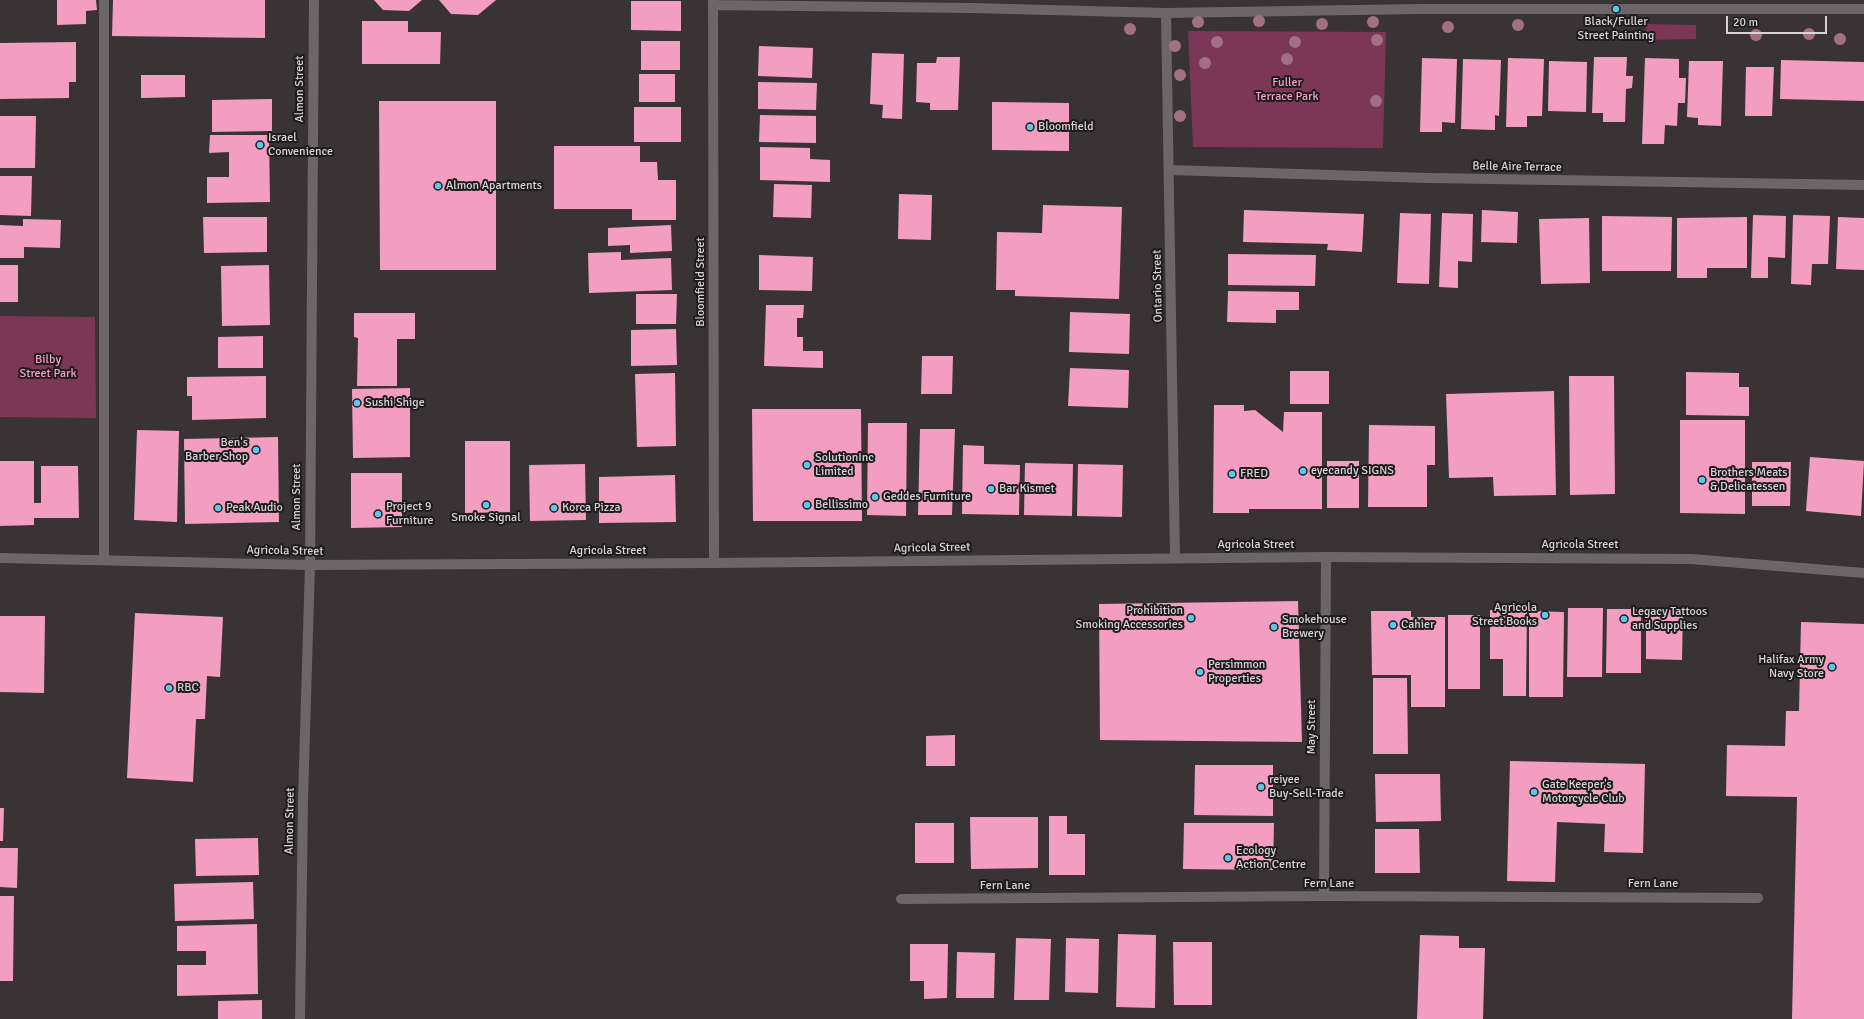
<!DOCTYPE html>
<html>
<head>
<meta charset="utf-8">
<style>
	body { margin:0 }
	#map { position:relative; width:1864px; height:1019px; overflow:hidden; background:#393335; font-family:Signika,sans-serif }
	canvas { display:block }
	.scale { position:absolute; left:1726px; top:16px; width:101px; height:18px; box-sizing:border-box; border:2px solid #d8d4d6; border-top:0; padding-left:5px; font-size:12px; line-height:14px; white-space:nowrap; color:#d8d4d6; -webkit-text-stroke:3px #1e1b1c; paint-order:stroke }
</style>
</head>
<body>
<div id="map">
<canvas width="1864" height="1019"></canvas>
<div class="scale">20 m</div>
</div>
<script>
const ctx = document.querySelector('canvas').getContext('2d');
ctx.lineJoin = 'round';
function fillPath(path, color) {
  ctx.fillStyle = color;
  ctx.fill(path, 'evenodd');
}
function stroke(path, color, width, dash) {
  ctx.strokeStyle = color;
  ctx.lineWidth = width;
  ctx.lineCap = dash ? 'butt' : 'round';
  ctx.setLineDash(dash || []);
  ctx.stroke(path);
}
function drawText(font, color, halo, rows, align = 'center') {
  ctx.font = font + ' Signika,sans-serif';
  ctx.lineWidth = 4;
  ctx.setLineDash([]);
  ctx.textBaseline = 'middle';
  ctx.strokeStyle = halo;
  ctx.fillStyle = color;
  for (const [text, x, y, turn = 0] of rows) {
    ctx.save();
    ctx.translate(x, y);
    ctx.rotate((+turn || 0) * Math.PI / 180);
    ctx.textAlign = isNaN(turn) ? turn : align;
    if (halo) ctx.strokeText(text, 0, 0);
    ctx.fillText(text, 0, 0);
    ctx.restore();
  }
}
const green = new Path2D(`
	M1646,24L1696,25V39L1646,40Z
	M1188,31L1386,32L1383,148L1193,147Z
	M0,316L95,317L96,418L0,417Z`);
const building = new Path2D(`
	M57,0H96L97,10L86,11V24L57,25Z
	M113,0H265V38L112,36Z
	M374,0H422L409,11L383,10Z
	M439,0H496L478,15L451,14Z
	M631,1H681V31L631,30Z
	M362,21H408V32H441L440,64H362Z
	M641,41H680V70H641Z
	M76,42V82H69V98L0,99V43Z
	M759,46L813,48L812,78L758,76Z
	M872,53L904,54L902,119L882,118L883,105L870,104Z
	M937,57H960L958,110H930V103L916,102L917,63H936Z
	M1594,57H1627L1626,76H1633L1632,88L1626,89L1625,122H1603V113H1592Z
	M1422,58L1457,59L1455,123L1442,122V132H1420Z
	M1508,58L1544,59L1542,116H1527V127H1506Z
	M1645,58L1679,59V78H1686L1685,103H1678L1677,126L1665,125L1664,144H1642Z
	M1463,59L1501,60L1499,116L1495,115V130L1461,129Z
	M1781,60L1864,62V101L1780,99Z
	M1549,61L1587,62L1586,112L1548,111Z
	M1689,61H1723L1721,126L1698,125V118L1687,117Z
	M1746,67H1774L1772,116H1745Z
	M639,74H675V102H639Z
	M141,75H185V97L141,98Z
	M758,82L817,83L816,110L758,109Z
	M272,99V131L212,132V100Z
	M379,101H496V270H380Z
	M992,102L1069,103V151L992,150Z
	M634,107H681V142H634Z
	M760,115L816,116V143L759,142Z
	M0,116H36L35,168H0Z
	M210,135H269L270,202L207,203V177H229V152L209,153Z
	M554,146H640V162H657L658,180H676V220H632V209H554Z
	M760,147L810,148V159L830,160V182L760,180Z
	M0,176H32L31,216L0,215Z
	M774,184L812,185L811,218L773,217Z
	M899,194L932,195L931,240L898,239Z
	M1043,205L1122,207L1119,299L1015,296V290H996L997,232L1042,233Z
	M1244,210L1364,214L1362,252L1327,250L1328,244L1243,242Z
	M1482,210L1518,212L1517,243L1481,242Z
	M1400,213L1431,214L1429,284L1397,283Z
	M1442,213L1473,214L1472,262L1458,261V288L1439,287Z
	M1753,215L1786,216L1785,258L1768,257V278H1751Z
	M1793,215L1830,216L1828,264H1812L1811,285L1791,284Z
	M1602,216L1672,217L1671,271H1602Z
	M203,217H267V252L204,253Z
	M1747,217V268H1707V278H1677V218Z
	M1838,217L1864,218V270L1836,269Z
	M1589,218L1590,283L1541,284L1539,219Z
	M23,219L61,220L60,248L24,247V258H0V225L23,226Z
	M671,225L672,251L630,253V245L608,246V228Z
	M621,252V260L671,258L672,290L589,293L588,253Z
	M1228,254L1316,255L1315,286L1228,285Z
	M759,255L813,257L812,291L759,290Z
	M0,265H18V302H0Z
	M269,265L270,325L222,326L221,266Z
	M1228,291L1299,292V310H1276V323L1227,322Z
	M636,294H677L676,324H636Z
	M766,305H804L803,318H797V337H803V351H823V368L764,366Z
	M1070,312L1130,314L1129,354L1069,352Z
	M354,313H415V339H397V386H357L358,338L354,337Z
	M676,329L677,365L631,366V330Z
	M263,336V368H218V337Z
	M922,356H953L952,394H921Z
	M1070,368L1129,370L1128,408L1068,406Z
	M1290,371H1329V404H1290Z
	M1686,372L1739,373V387H1749V416L1686,415Z
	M675,373L676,446L637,447L635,374Z
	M266,376V418L192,420V396H187V377Z
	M1569,376H1614L1615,494L1570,495Z
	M410,388V457L353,458L352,389Z
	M1554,391L1556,495L1494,496L1493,477L1449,478L1446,394Z
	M1214,405H1244V411L1255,410L1283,432L1284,412H1322V509H1249V513H1213Z
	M752,409H861L862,521H753Z
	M1680,420H1745V514L1680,513Z
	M868,423H907L906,516L867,515Z
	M1369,425L1435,426V465H1427V507H1368Z
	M920,429H955L952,515H918Z
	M137,430L179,431L177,522L134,520Z
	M278,437L279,522L185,524L184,439Z
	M465,441H510V512L465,513Z
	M963,445L984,446V464L1020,465L1019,515L962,514Z
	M1810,457L1864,461L1861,516L1806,511Z
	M0,461H34V503H41V466H78L79,518H34V525L0,526Z
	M1327,461H1359V508H1327Z
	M1752,462H1791L1790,506H1752Z
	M1025,463L1073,464L1072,516L1024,515Z
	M585,464L586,520L530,521L529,465Z
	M1078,464L1123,465L1122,517L1077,516Z
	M351,473H402V527L351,528Z
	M675,475L676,522L599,523V477Z
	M1298,601L1302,742L1100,740L1099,604Z
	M1568,608H1603L1602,677H1567Z
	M1646,608H1683L1682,660L1646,659Z
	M1607,609H1641V673H1606Z
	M1490,610H1527L1526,696H1503V659H1490Z
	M1371,611H1411V617H1445V707H1411V675H1372Z
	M1529,611L1564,612L1563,697H1529Z
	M135,613L223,617L220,677L207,676L205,719H196L193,782L127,778Z
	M1448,615H1480V689H1448Z
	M0,616H45L44,693L0,692Z
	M1801,622L1864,624V1019H1792L1797,797L1726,796L1727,745L1785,746L1786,711H1799Z
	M1373,678H1407L1408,754H1373Z
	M955,735V766H926V736Z
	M1510,761L1645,764L1643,853L1604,852L1605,824L1557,822L1555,882L1507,881Z
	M1195,765H1273V816L1194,815Z
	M1375,774H1440L1441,821L1376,822Z
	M0,808H4L3,841H0Z
	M1049,816H1067V834H1085V875H1049Z
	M970,817H1038V868L971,869Z
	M915,823H954V863H915Z
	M1184,823H1274L1273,870L1183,869Z
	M1375,829H1419L1420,873H1375Z
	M258,838L259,875L196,876L195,839Z
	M0,848H18L17,888L0,887Z
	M253,882L254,919L175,921L174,884Z
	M0,896H14L13,981H0Z
	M257,924L258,994L177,996V965H206V951H177V926Z
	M1118,934L1156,935L1155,1008L1116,1007Z
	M1420,935L1459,936V948H1485L1483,1019H1417Z
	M1016,938L1051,939L1049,1000H1014Z
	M1066,938L1099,939L1098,993L1065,992Z
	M1173,942H1212V1005H1174Z
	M910,944H948L947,998L924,999V981H910Z
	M957,952L995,953L994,998H956Z
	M262,1000V1019H218V1001Z`);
const lane = new Path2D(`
	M104,560V0`);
const street = new Path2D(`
	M713,0L714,563
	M713,5L971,8L1166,13L1419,9H1864
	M1166,13L1175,558
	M1170,170L1428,178L1864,185
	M310,565L314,0
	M1324,896L1326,557
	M901,899L1324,896L1758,898`);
const secondary = new Path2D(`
	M0,558L310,565L714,563L1326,557L1691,559L1864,573
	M300,1019L303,800L310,565`);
const trees = [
	[1259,21],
	[1198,22],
	[1373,22],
	[1322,24],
	[1518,25],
	[1448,27],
	[1130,29],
	[1809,34],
	[1756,35],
	[1840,39],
	[1377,40],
	[1217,42],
	[1295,42],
	[1175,46],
	[1287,59],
	[1205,63],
	[1180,75],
	[1376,101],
	[1180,116]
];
const markers = [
	[1616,9,4,"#5cc7e8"],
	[1030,127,4,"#5cc7e8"],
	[260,145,4,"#5cc7e8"],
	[438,186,4,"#5cc7e8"],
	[357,403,4,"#5cc7e8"],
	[256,450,4,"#5cc7e8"],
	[807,465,4,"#5cc7e8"],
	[1303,471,4,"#5cc7e8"],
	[1232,474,4,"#5cc7e8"],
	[1702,480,4,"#5cc7e8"],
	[991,489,4,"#5cc7e8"],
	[875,497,4,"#5cc7e8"],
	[486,505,4,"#5cc7e8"],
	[807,505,4,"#5cc7e8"],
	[218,508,4,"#5cc7e8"],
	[554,508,4,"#5cc7e8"],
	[378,514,4,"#5cc7e8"],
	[1545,615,4,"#5cc7e8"],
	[1191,618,4,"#5cc7e8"],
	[1624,619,4,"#5cc7e8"],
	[1393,625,4,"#5cc7e8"],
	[1274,627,4,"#5cc7e8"],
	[1832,667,4,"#5cc7e8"],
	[1200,672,4,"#5cc7e8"],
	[169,688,4,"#5cc7e8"],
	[1261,787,4,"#5cc7e8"],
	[1534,792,4,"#5cc7e8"],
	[1228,858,4,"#5cc7e8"]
];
const poiNames = [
	["Black/Fuller",1616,22,"center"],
	["Street Painting",1616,36,"center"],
	["Bloomfield",1038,127],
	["Israel",268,138],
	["Convenience",268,152],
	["Almon Apartments",446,186],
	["Sushi Shige",365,403],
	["Ben's",248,443,"right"],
	["Barber Shop",248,457,"right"],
	["SolutionInc",815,458],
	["Limited",815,472],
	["eyecandy SIGNS",1311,471],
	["Brothers Meats",1710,473],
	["& Delicatessen",1710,487],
	["FRED",1240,474],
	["Bar Kismet",999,489],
	["Geddes Furniture",883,497],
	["Bellissimo",815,505],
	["Project 9",386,507],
	["Furniture",386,521],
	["Peak Audio",226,508],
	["Korca Pizza",562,508],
	["Smoke Signal",486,518,"center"],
	["Agricola",1537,608,"right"],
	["Street Books",1537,622,"right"],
	["Prohibition",1183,611,"right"],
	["Smoking Accessories",1183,625,"right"],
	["Legacy Tattoos",1632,612],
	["and Supplies",1632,626],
	["Smokehouse",1282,620],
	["Brewery",1282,634],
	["Cahier",1401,625],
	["Halifax Army",1824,660,"right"],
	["Navy Store",1824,674,"right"],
	["Persimmon",1208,665],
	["Properties",1208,679],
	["RBC",177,688],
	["reiyee",1269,780],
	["Buy-Sell-Trade",1269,794],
	["Gate Keeper's",1542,785],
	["Motorcycle Club",1542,799],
	["Ecology",1236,851],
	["Action Centre",1236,865]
];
const parkNames = [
	["Fuller",1287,83],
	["Terrace Park",1287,97],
	["Bilby",48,360],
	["Street Park",48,374]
];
const streetNames = [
	["Almon Street",300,89,-90],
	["Belle Aire Terrace",1517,167,1],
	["Bloomfield Street",701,282,-90],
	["Ontario Street",1158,286,-91],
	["Almon Street",297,497,-90],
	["Agricola Street",1256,545],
	["Agricola Street",1580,545],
	["Agricola Street",932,548,-1],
	["Agricola Street",285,551,1],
	["Agricola Street",608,551],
	["May Street",1312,727,-90],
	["Almon Street",290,821,-89],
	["Fern Lane",1329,884],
	["Fern Lane",1653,884],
	["Fern Lane",1005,886]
];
fillPath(green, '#7c3756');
fillPath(building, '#f39ec0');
stroke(lane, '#6d6669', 10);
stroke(street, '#6d6669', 10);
stroke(secondary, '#6d6669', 10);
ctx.fillStyle = '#a26f83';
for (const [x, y] of trees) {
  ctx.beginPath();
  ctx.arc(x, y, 6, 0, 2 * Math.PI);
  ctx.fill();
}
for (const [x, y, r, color] of markers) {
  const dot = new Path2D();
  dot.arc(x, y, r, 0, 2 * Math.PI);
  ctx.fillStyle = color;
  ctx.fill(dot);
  stroke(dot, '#1e1b1c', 1.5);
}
drawText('12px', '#d8d4d6', '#1e1b1c', poiNames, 'left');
drawText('12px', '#f7a0c3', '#1e1b1c', parkNames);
drawText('12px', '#d8d4d6', '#1e1b1c', streetNames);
</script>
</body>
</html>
